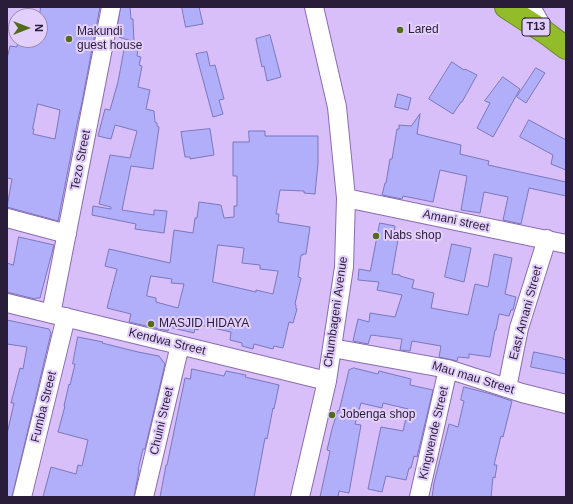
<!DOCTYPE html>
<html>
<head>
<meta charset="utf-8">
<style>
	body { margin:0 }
	#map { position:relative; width:573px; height:504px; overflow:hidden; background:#d8bff9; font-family:Helvetica,sans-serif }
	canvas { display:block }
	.frame { position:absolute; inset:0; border:8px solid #2a1d39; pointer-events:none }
	.north { position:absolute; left:8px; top:8px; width:40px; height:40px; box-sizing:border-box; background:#e2cffb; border:1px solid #9888ad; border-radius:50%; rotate:90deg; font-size:11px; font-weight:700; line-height:16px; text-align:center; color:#2a1d39 }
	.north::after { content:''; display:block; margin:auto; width:14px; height:18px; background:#536b1b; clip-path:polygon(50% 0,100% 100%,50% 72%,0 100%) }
</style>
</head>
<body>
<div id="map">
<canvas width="573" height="504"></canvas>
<div class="frame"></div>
<div class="north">N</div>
</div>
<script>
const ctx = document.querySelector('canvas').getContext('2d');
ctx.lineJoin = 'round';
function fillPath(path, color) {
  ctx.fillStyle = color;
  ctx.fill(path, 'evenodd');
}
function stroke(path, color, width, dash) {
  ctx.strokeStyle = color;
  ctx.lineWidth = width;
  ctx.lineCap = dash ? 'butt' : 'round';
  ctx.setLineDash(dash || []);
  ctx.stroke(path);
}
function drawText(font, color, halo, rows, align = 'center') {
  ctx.font = font + ' Helvetica,sans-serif';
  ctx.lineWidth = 4;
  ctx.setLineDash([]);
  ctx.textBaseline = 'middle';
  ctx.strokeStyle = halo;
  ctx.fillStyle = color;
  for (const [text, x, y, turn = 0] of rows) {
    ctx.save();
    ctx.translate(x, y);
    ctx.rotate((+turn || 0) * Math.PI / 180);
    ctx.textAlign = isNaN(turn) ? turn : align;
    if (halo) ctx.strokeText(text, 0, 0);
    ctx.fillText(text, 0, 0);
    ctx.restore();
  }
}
const building = new Path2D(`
	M41,7H100L82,102L77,124L58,221L7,207L12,179L7,178V59L10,46L17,47L18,40H26L40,43V12ZM38,104L60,110L55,139L33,134L34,129H33Z
	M121,7H130L131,19H133L134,42L116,36Z
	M182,7H199L203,24L186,27Z
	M270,35L281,77L267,81L264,66L262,67L256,39Z
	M125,46L138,49L137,56L141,57L139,65L142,66L138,87L150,90L146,109L154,111L155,122L157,123V126L159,127L153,169L131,166L122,210L154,215V210L167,211L164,233L135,229L136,224L92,215L93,206L111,209V207L99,204L110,155L130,158L137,131L115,125L111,139L98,136L105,109L110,110L118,82Z
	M207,52L210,66L215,65L224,99L219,100L223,114L213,117L196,54Z
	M452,62L464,70L465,69L477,75L462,102H461L453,114L429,99Z
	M536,68L545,73L526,103L517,97Z
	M503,77L520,89L493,137L477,128L490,103L485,101Z
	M398,94L411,98L408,110L395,107Z
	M420,114L417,134L461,145L460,154L489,161L488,165L566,182V196L529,188L521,224L503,220L508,197L484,192L480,213L461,210L467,176L440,170L433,202L403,196L402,199L382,195L385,183H386L390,159H392L397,129H399V125L411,126Z
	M529,120L566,140V170L551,164L553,155L520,137Z
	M210,129L214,155L190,159V157H185L181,132Z
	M249,131H265V136H318V163L315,194L304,193V191L280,190L276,214H279L278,222L310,227L306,254H303V255H301L298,277L301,278L295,304L296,305V309H297L293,323L289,322L283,348L274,346L273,349L254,344L253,349L242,346V343L230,340L231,332L200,325L198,330L195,329L194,333L169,327L168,331L129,322L131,314L107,308L117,269L105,266L109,249L170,263L174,230L193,233L195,218H197L199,202L221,205L224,218L234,217V206H237V176H233V142H249ZM218,245L244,248L242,263L260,265V269L278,271L273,294L256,290V292L213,282ZM151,276L172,279L171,283L184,284L178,308L156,302V298L147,296Z
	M380,223L395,226L394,233L399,234L392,274L400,275V276L414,280L412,288L434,293L431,308L468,315L475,284L488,287L494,254L512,258L505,294L516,297L513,310H511L509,316L499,314L496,330H495L490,357L469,354V358L458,357L457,361L439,357L441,346L412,341L410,351L400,350L402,339L371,335L368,344L353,341L358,319L369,322L370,313L395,317L402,295L377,290L379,282L358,280L359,269L370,271Z
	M19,237L54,245L40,298H37L35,299L7,292V263L13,265Z
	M452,244L471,248L464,282L445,277Z
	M7,320L49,329L51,333L12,497H7V434L14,403H11L20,368L23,369L27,347L7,344Z
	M78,337L103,342L102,343L138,352L159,356L165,364L145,449H143L138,470H139L134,497H43L51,467L76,474L78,465L82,466L88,440L58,432L65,406H64L69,384L70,385L75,364H73Z
	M534,352L563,358V359L566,360V374L531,367Z
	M354,368L378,374L379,371L411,379L410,385L433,390L417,457L414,456L411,468H409L406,480L386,476L382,492L368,489L381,427L403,431L408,409L383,403L382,408L361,403L355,424L361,425L349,493L339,491L338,497H320L330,451L327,450L332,429L338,410L339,411L349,370Z
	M192,369L224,376L226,371L246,375L245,377L279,385L274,409L273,408L267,439L265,438L254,497H160L166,465H167L185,378L190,379Z
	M464,387L491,394L512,401L503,437L501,436L494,465H497L495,478L493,477L491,497H432L434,483L449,424L458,427L464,401L461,400Z`);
const minor = new Path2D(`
	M531,7L545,32
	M346,198L566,244
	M7,218L67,234
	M7,303L327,381
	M51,314L111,7
	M332,348L448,369L522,393L566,404
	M507,388L519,328L547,239
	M22,497L66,317
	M144,497L180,345
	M300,497L327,381L344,267L346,198L337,107L314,7
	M419,497L448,369`);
const highway = new Path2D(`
	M506,7L546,33L566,48`);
const markers = [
	[400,30,4,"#536b1b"],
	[69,39,4,"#536b1b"],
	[376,236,4,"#536b1b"],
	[151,324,4,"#536b1b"],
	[332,415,4,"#536b1b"]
];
const shields = [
	[536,27,28]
];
const shieldNames = [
	["T13",536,27]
];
const poiNames = [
	["Lared",408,30],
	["Makundi",77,32],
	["guest house",77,46],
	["Nabs shop",384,236],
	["MASJID HIDAYA",159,324],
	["Jobenga shop",340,415]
];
const streetNames = [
	["Tezo Street",81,160,-79],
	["Amani street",456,221,12],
	["Chumbageni Avenue",336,312,-82],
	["East Amani Street",526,313,-75],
	["Kendwa Street",167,342,14],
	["Mau mau Street",473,378,17],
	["Fumba Street",44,407,-76],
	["Chuini Street",162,421,-77],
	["Kingwende Street",434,433,-77]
];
fillPath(building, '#b1affa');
stroke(building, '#7a77bd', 1);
stroke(minor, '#8b6caf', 20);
stroke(highway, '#6e842f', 24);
stroke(minor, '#fff', 18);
stroke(highway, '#93bc2a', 22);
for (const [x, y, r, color] of markers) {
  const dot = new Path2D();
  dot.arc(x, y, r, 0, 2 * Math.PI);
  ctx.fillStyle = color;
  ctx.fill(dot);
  stroke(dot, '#e2cffb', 1.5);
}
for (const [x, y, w] of shields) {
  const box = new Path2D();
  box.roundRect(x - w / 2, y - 9, w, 18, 3);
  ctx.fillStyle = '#e2cffb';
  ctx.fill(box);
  stroke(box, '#2a1d39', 1);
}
drawText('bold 11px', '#2a1d39', null, shieldNames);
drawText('12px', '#2a1d39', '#e2cffb', poiNames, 'left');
drawText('12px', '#2a1d39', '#e2cffb', streetNames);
</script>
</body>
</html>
